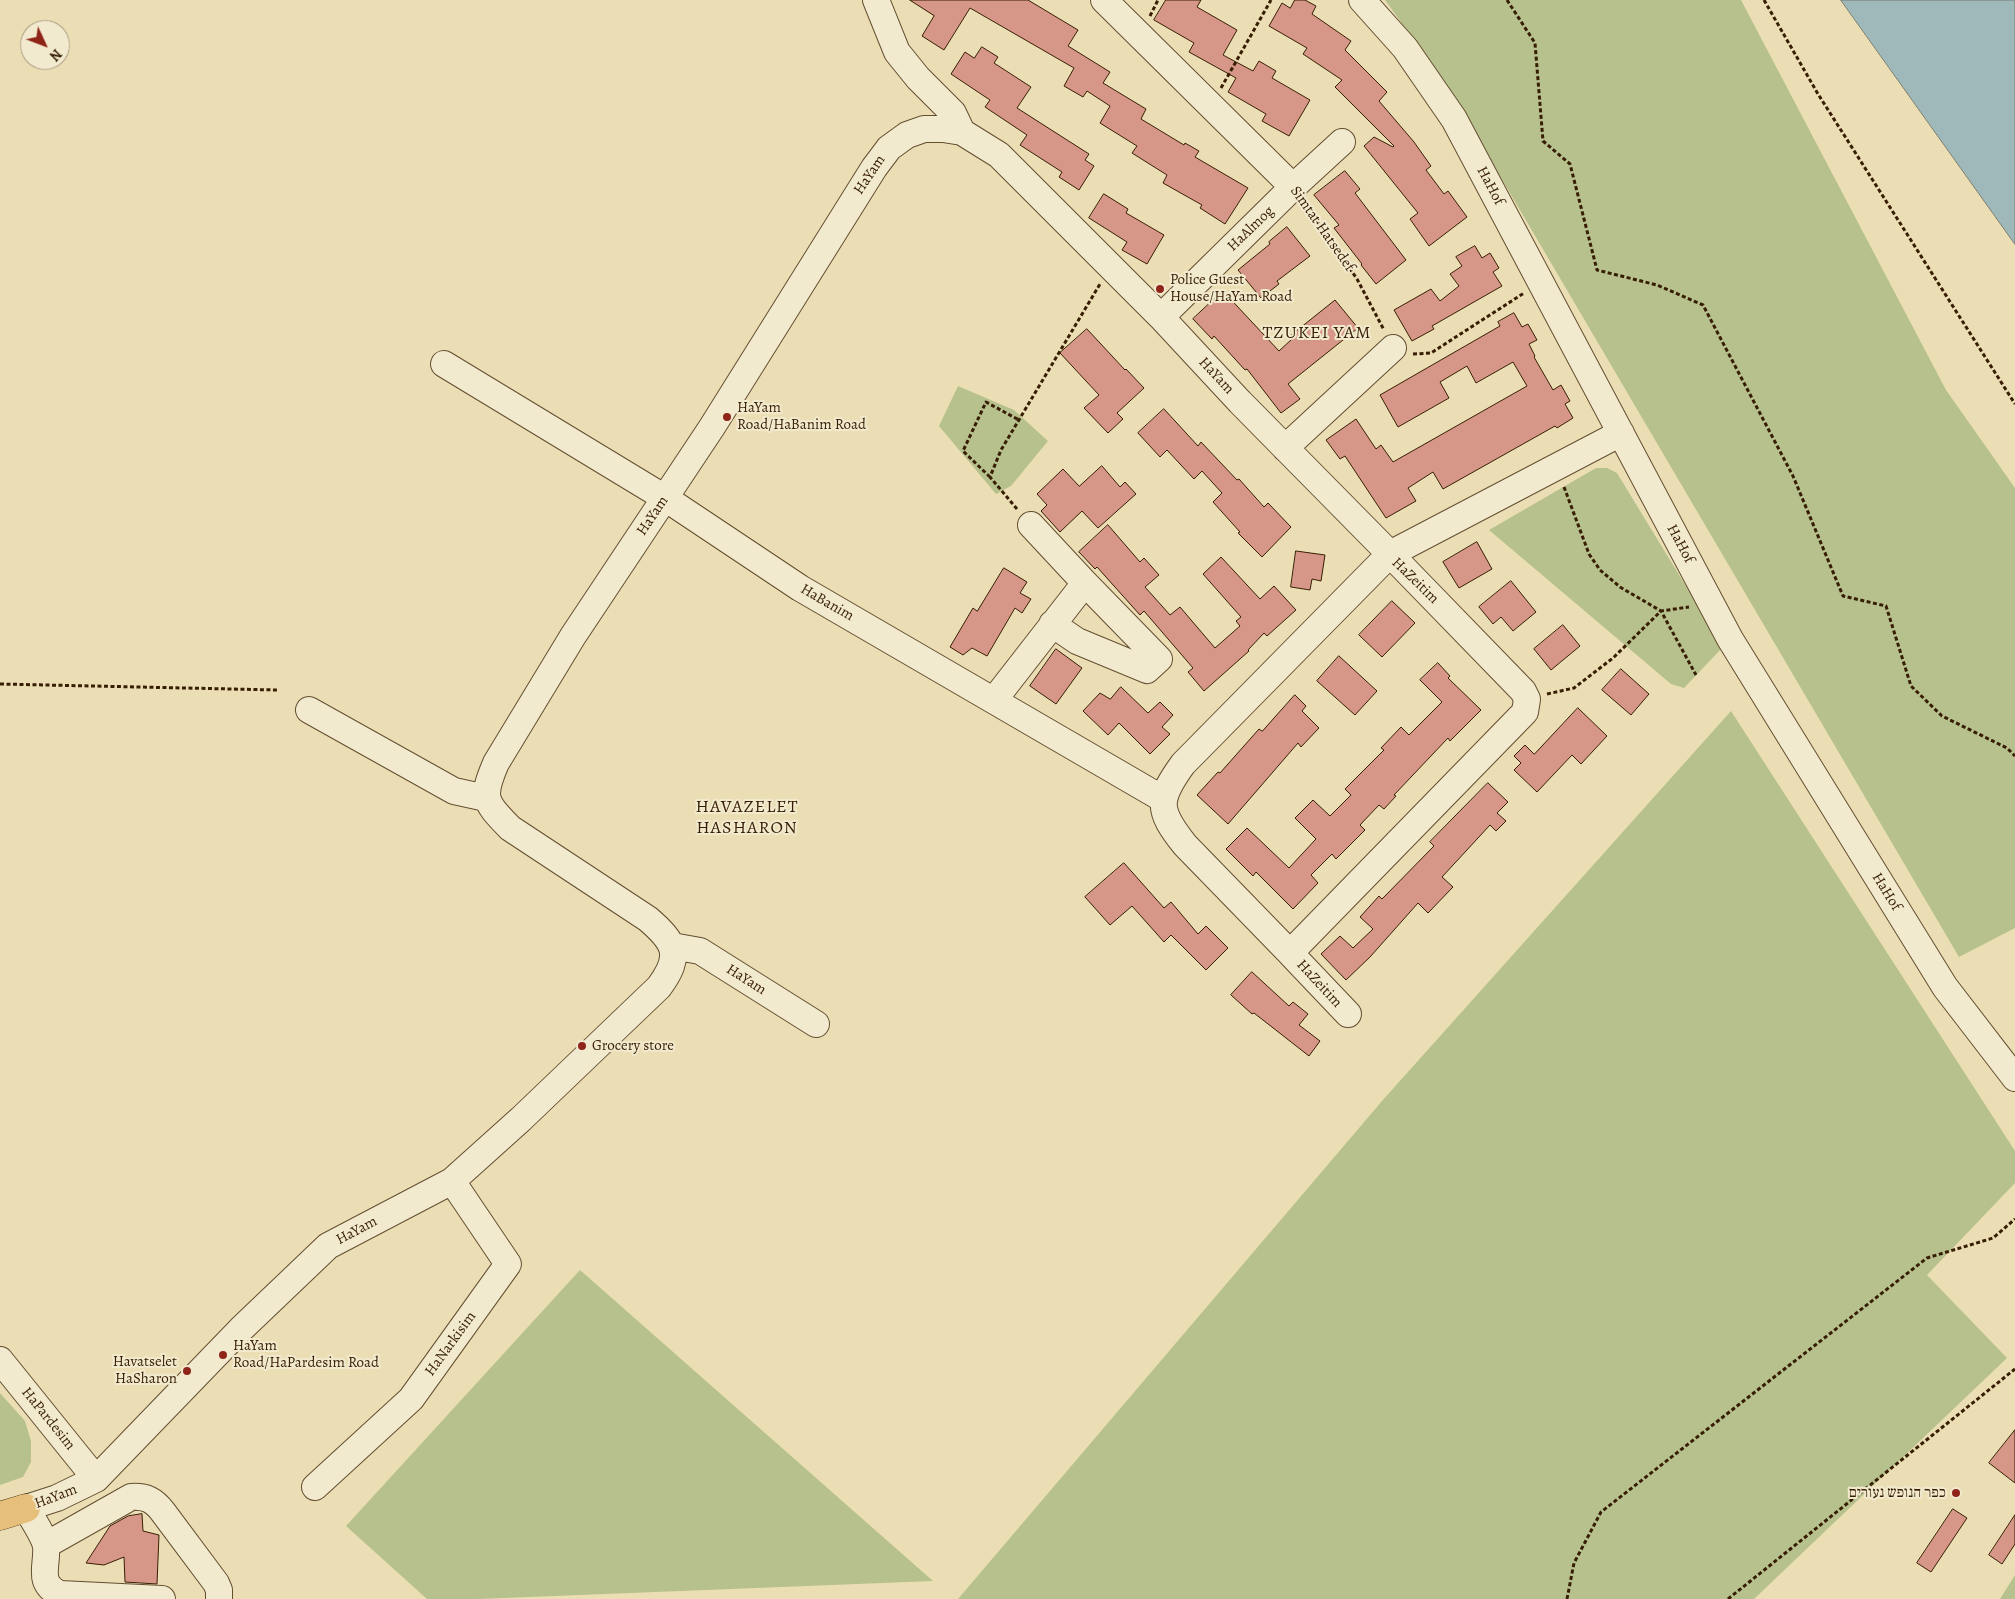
<!DOCTYPE html>
<html>
<head>
<meta charset="utf-8">
<style>
	body { margin:0 }
	#map { position:relative; width:2015px; height:1599px; overflow:hidden; background:#ebdeb5; font-family:Alegreya,serif }
	canvas { display:block }
	.north { position:absolute; left:20px; top:20px; width:50px; height:50px; box-sizing:border-box; background:#f2eacf; border:1px solid #a7987d; border-radius:50%; rotate:133deg; font-size:14px; font-weight:700; line-height:20px; text-align:center; color:#371e03 }
	.north::after { content:''; display:block; margin:auto; width:18px; height:22px; background:#8f2418; clip-path:polygon(50% 0,100% 100%,50% 72%,0 100%) }
</style>
</head>
<body>
<div id="map">
<canvas width="2015" height="1599"></canvas>
<div class="north">N</div>
</div>
<script>
const ctx = document.querySelector('canvas').getContext('2d');
ctx.lineJoin = 'round';
function fillPath(path, color) {
  ctx.fillStyle = color;
  ctx.fill(path, 'evenodd');
}
function stroke(path, color, width, dash) {
  ctx.strokeStyle = color;
  ctx.lineWidth = width;
  ctx.lineCap = dash ? 'butt' : 'round';
  ctx.setLineDash(dash || []);
  ctx.stroke(path);
}
function drawText(font, color, halo, rows, align = 'center') {
  ctx.font = font + ' Alegreya,"Frank Ruhl Libre",serif';
  ctx.lineWidth = 4;
  ctx.setLineDash([]);
  ctx.textBaseline = 'middle';
  ctx.strokeStyle = halo;
  ctx.fillStyle = color;
  for (const [text, x, y, turn = 0] of rows) {
    ctx.save();
    ctx.translate(x, y);
    ctx.rotate((+turn || 0) * Math.PI / 180);
    ctx.textAlign = isNaN(turn) ? turn : align;
    if (halo) ctx.strokeText(text, 0, 0);
    ctx.fillText(text, 0, 0);
    ctx.restore();
  }
}
const green = new Path2D(`
	M1385,0H1741L1946,390L2015,488V928L1959,957L1447,86Z
	M958,386L1014,410L1048,441L1011,486L996,494L939,426Z
	M1596,468H1607L1617,473L1723,647L1684,688L1671,684L1489,530Z
	M1731,711L2015,1151V1183L1927,1275L2007,1358L1754,1599H958L1382,1101Z
	M580,1270L933,1581L479,1599H427L346,1526Z
	M0,1393L25,1421L31,1441V1462L23,1477L0,1485Z
	M2015,1575V1599H2000Z`);
const water = new Path2D(`
	M1841,0H2015V244Z`);
const building = new Path2D(`
	M910,0H1028L1078,30L1068,46L1110,72L1103,83L1146,109L1141,119L1184,145L1185,143L1199,151L1195,157L1248,188L1225,224L1200,208L1202,205L1163,183L1167,175L1132,153L1137,146L1100,123L1110,106L1087,91L1083,97L1064,86L1074,68L970,8L944,50L922,36L934,16Z
	M1166,0H1201L1197,7L1237,30L1223,55L1253,71L1259,61L1276,71L1272,78L1310,100L1289,136L1262,121L1266,114L1228,92L1236,78L1189,52L1194,43L1154,20Z
	M1295,0H1305L1316,6L1312,14L1351,41L1345,50L1387,92L1379,101L1414,142L1431,166L1426,170L1444,194L1448,191L1467,217L1429,246L1410,219L1418,213L1364,146L1374,137L1393,147L1394,146L1335,87L1342,80L1303,54L1307,48L1269,26L1282,3L1290,8Z
	M982,47L998,57L994,63L1031,87L1017,108L1089,154L1085,160L1094,166L1079,190L1059,177L1062,172L1020,145L1027,135L985,107L990,100L951,74L965,52L974,58Z
	M1345,171L1360,189L1355,193L1406,260L1376,284L1361,265L1362,264L1334,228L1339,225L1314,195Z
	M1104,194L1128,209L1126,213L1164,235L1147,264L1122,250L1127,242L1089,218Z
	M1287,227L1310,256L1277,281L1279,284L1261,298L1238,270L1270,244L1269,242Z
	M1475,246L1482,258L1490,253L1499,268L1493,272L1502,286L1432,326L1434,329L1412,341L1394,310L1431,289L1440,301L1459,286L1450,274L1462,266L1456,257Z
	M1223,291L1279,351L1292,339L1290,336L1335,300L1358,328L1288,384L1300,399L1281,413L1247,369L1245,370L1214,336L1212,339L1193,319Z
	M1514,313L1522,327L1528,324L1537,340L1529,344L1535,356L1534,357L1553,390L1561,385L1570,401L1565,404L1573,418L1557,428L1555,426L1443,489L1433,472L1408,488L1416,501L1386,518L1345,456L1340,459L1326,440L1356,419L1376,449L1381,445L1393,462L1527,386L1513,362L1476,383L1467,366L1440,382L1449,398L1398,427L1380,395L1500,326L1498,322Z
	M1087,329L1125,370L1126,369L1144,388L1117,413L1123,419L1108,433L1084,408L1099,395L1060,353Z
	M1164,409L1198,446L1201,442L1237,480L1239,479L1264,507L1268,503L1291,527L1262,557L1238,533L1240,532L1213,502L1222,493L1202,471L1194,479L1167,450L1160,457L1138,433Z
	M1102,466L1120,487L1125,482L1136,494L1098,528L1082,511L1060,532L1041,511L1047,505L1037,494L1063,469L1079,486Z
	M1108,525L1140,562L1144,558L1159,575L1145,587L1170,615L1180,607L1215,648L1240,626L1236,621L1241,617L1203,574L1221,557L1260,599L1274,586L1296,610L1267,636L1264,633L1248,650L1249,651L1204,691L1188,672L1193,668L1144,611L1140,615L1097,567L1095,569L1079,552Z
	M1477,542L1492,569L1459,588L1443,562Z
	M1296,551L1325,555L1321,581L1312,579L1310,590L1291,587Z
	M1004,568L1027,582L1020,593L1031,599L1022,613L1015,608L987,656L972,648L963,655L950,647L973,608L977,611Z
	M1511,581L1536,612L1513,631L1501,617L1493,624L1479,607Z
	M1392,601L1415,623L1382,657L1359,635Z
	M1563,625L1580,646L1551,670L1534,649Z
	M1056,649L1082,668L1056,704L1030,686Z
	M1339,656L1377,691L1355,715L1317,681Z
	M1438,663L1450,676L1448,678L1481,710L1450,741L1448,738L1394,795L1396,796L1384,809L1379,805L1360,825L1365,830L1336,859L1332,854L1311,875L1318,883L1293,909L1256,872L1253,876L1226,849L1247,828L1289,868L1316,839L1295,818L1313,800L1330,816L1351,795L1345,789L1384,750L1381,748L1401,727L1409,735L1442,702L1420,680Z
	M1621,669L1649,694L1631,715L1602,690Z
	M1121,687L1148,713L1160,702L1173,715L1162,727L1170,734L1150,754L1119,723L1108,735L1083,711L1100,693L1110,699Z
	M1295,695L1306,706L1302,711L1319,728L1301,747L1298,743L1228,824L1197,795L1218,772L1220,773L1259,729L1262,731Z
	M1578,708L1607,736L1581,764L1572,755L1537,792L1514,770L1521,763L1514,756L1525,745L1534,754Z
	M1488,783L1508,802L1497,813L1506,821L1496,831L1490,825L1442,877L1453,887L1428,913L1418,903L1370,957L1346,980L1321,954L1340,936L1353,948L1373,929L1360,917L1379,896L1382,899L1434,846L1430,842Z
	M1124,863L1164,908L1171,902L1198,934L1206,926L1228,948L1206,970L1171,935L1164,942L1132,906L1110,925L1085,897Z
	M1252,972L1289,1006L1293,1002L1308,1014L1299,1025L1320,1041L1309,1056L1254,1013L1252,1014L1231,995Z
	M2015,1430V1483L1989,1463Z
	M1953,1509L1967,1518L1931,1572L1917,1563Z
	M142,1514L143,1531L159,1535L157,1584L125,1582L124,1557L104,1565L86,1563L110,1526L128,1516Z
	M2015,1515V1544L2002,1564L1989,1555Z`);
const path = new Path2D(`
	M1507,0L1535,43L1543,141L1570,164L1597,270L1657,285L1703,305L1793,476L1843,596L1886,606L1911,686L1942,716L2007,748L2015,756
	M1764,0L1818,94L2015,404
	M1150,16L1158,0
	M1221,88L1271,0
	M1305,204L1357,279L1384,330
	M1413,354L1431,353L1524,293
	M990,477L963,451L986,402L1019,420
	M1564,487L1589,554L1600,570L1620,587L1661,611L1696,675
	M1017,509L990,477L1001,450L1100,284
	M0,684L277,690
	M1547,694L1574,688L1613,658L1661,611L1689,607
	M1567,1599L1574,1563L1601,1512L1927,1258L1993,1238L2015,1219
	M1728,1599L2015,1369`);
const minor = new Path2D(`
	M876,0L897,52L918,78L953,113L962,132
	M1104,0L1293,187
	M1362,0L1405,48L1454,119L1730,639L1945,987L2015,1078
	M1161,317L1293,187L1342,142
	M444,364L665,498L800,588L1163,799
	M1285,448L1393,348
	M1031,525L1085,583
	M994,700L1085,583L1159,659L1147,670L1077,641L1052,624
	M309,710L454,791L486,798
	M672,946L700,951L816,1024
	M1290,953L1348,1014
	M0,1360L96,1479
	M315,1487L411,1399L508,1264L452,1181
	M46,1545L131,1497C146,1496 154,1500 163,1512L216,1583L219,1590V1599
	M162,1599L60,1594C36,1583 48,1566 46,1546C44,1536 32,1518 26,1508L57,1498L96,1479L241,1329L328,1246L452,1181L521,1119L659,987C682,956 676,943 648,919L510,828C484,801 481,798 496,763L573,636L712,427L874,168L889,148L907,135L924,129H943L962,132L999,155L1161,317L1240,402L1390,554L1523,691L1527,699L1525,712L1290,953L1185,845C1157,810 1157,800 1183,764L1390,554L1621,433`);
const major = new Path2D(`
	M0,1516L26,1508`);
const markers = [
	[1160,289,5,"#8f2418"],
	[727,417,5,"#8f2418"],
	[582,1046,5,"#8f2418"],
	[223,1355,5,"#8f2418"],
	[187,1371,5,"#8f2418"],
	[1956,1493,5,"#8f2418"]
];
const streetNames = [
	["HaYam",870,175,-56],
	["HaHof",1490,186,62],
	["HaAlmog",1251,229,-44],
	["Simtat Hatsedef",1322,229,55],
	["HaYam",1216,376,47],
	["HaYam",653,516,-56],
	["HaHof",1680,544,62],
	["HaZeitim",1415,581,44],
	["HaBanim",827,603,30],
	["HaHof",1886,892,58],
	["HaYam",746,980,32],
	["HaZeitim",1319,984,47],
	["HaYam",357,1231,-28],
	["HaNarkisim",451,1344,-54],
	["HaPardesim",48,1419,51],
	["HaYam",56,1497,-21]
];
const poiNames = [
	["Police Guest",1170,280],
	["House/HaYam Road",1170,297],
	["HaYam",737,408],
	["Road/HaBanim Road",737,425],
	["Grocery store",592,1046],
	["HaYam",233,1346],
	["Road/HaPardesim Road",233,1363],
	["Havatselet",177,1362,"right"],
	["HaSharon",177,1379,"right"],
	["כפר הנופש נעורים",1946,1493,"right"]
];
const quarterNames = [
	["TZUKEI YAM",1317,334],
	["HAVAZELET",747,808],
	["HASHARON",747,829]
];
fillPath(green, '#b7c18e');
fillPath(water, '#9fb9ba');
stroke(water, '#757b71', 1);
fillPath(building, '#d69788');
stroke(building, '#371e03', 1);
stroke(minor, '#644e30', 28);
stroke(major, '#371e03', 29);
stroke(path, '#371e03', 3, [4, 2.5]);
stroke(minor, '#f2eacf', 26);
stroke(major, '#e6bf7a', 28);
for (const [x, y, r, color] of markers) {
  const dot = new Path2D();
  dot.arc(x, y, r, 0, 2 * Math.PI);
  ctx.fillStyle = color;
  ctx.fill(dot);
  stroke(dot, '#f2eacf', 2);
}
drawText('15px', '#371e03', '#f2eacf', streetNames);
drawText('15px', '#371e03', '#f2eacf', poiNames, 'left');
ctx.letterSpacing = '1px';
drawText('18px', '#371e03', '#f2eacf', quarterNames);
ctx.letterSpacing = '0px';
</script>
</body>
</html>
